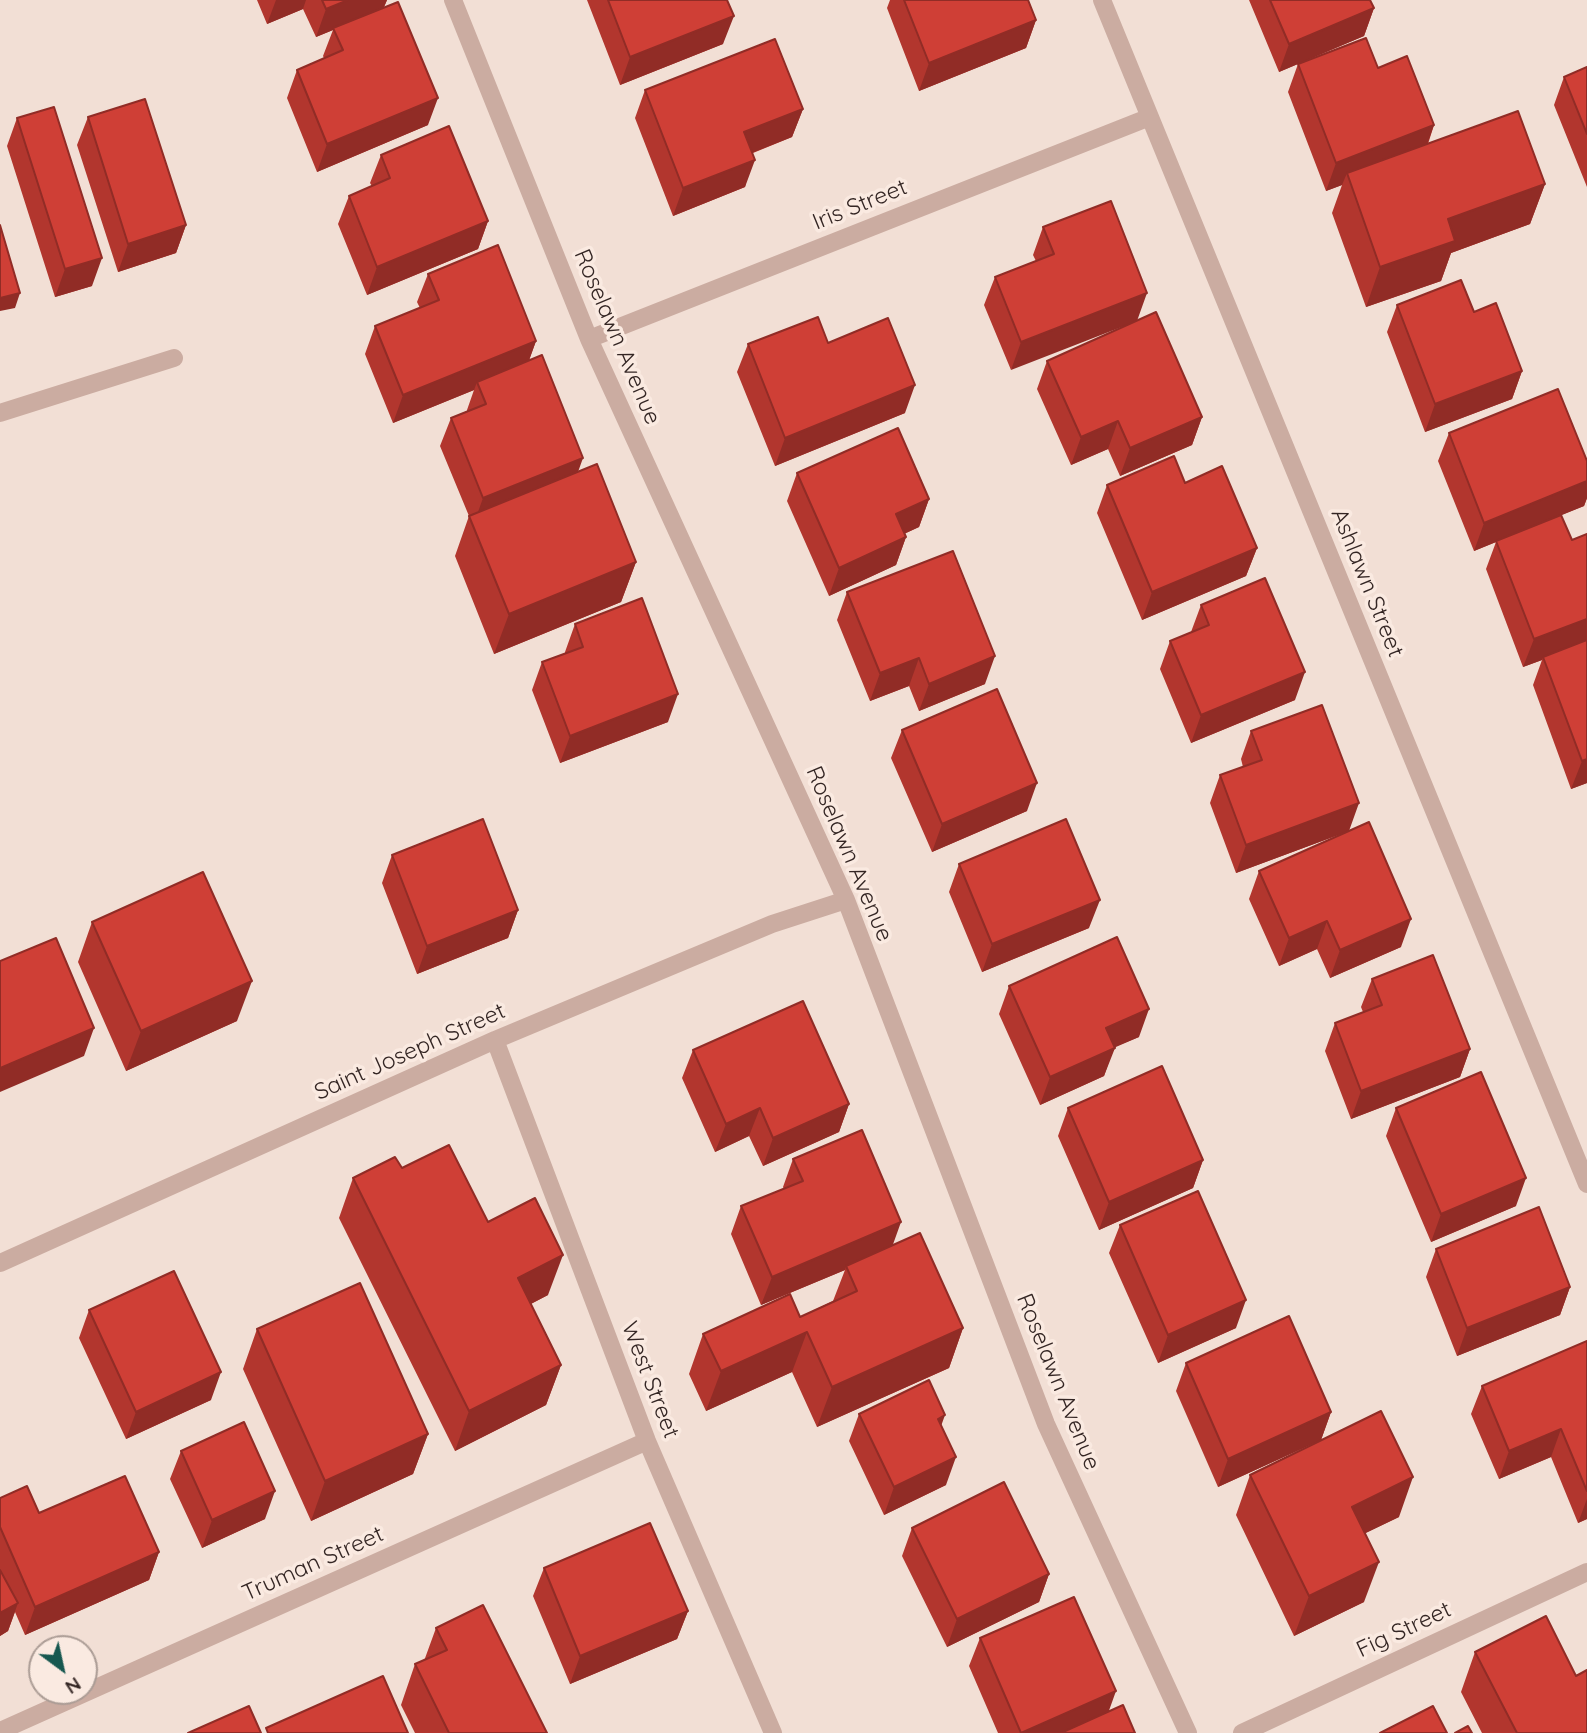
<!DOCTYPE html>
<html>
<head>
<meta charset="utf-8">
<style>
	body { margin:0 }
	#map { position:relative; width:1587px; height:1733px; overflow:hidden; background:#f2dfd5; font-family:Quicksand,sans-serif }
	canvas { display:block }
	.north { position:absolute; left:28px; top:1635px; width:70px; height:70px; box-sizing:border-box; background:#faeae1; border:2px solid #ab9c95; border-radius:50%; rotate:147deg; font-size:19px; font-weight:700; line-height:28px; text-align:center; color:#342624 }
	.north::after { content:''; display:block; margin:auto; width:24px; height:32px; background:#175850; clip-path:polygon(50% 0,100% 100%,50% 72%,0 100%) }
</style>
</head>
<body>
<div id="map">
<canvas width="1587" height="1733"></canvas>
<div class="north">N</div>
</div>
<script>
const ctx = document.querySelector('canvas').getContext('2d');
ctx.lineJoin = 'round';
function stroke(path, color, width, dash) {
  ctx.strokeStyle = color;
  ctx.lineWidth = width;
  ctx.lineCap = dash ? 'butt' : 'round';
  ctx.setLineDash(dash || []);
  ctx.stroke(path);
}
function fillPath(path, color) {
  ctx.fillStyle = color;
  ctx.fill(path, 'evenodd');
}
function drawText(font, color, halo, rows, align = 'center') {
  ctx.font = font + ' Quicksand,sans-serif';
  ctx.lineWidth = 7;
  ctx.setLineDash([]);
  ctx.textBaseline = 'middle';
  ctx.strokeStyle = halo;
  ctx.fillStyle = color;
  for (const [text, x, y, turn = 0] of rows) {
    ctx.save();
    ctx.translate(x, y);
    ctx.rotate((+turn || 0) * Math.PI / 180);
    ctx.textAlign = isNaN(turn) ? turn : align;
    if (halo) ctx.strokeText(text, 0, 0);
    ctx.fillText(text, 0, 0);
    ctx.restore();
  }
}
const minor = new Path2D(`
	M453,0L589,339L846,900L1046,1424L1188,1733
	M1102,0L1587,1184
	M589,339L1150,117
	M0,413L174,358
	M495,1040L647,1441L773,1733
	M0,1263L495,1040L772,924L846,900
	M0,1731L647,1441
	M1242,1733L1587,1572`);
const wall = new Path2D(`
	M257,0H387L384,7L428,125L317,172L287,98L297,70L324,58L323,56L333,30L316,37L303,9L267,24Z
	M587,0H727L723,44L620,85Z
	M890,0H1028L1036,20L1026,48L919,91L887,8Z
	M1249,0H1370L1374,8L1364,36L1279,72Z
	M1298,64L1378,68L1434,125L1428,144L1545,184L1530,224L1451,253L1441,281L1366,307L1332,213L1342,185L1326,191L1288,92Z
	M1587,67V187L1554,105L1564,77Z
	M645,90L803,109L792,137L753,153L745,187L673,216L635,118Z
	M88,117L186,225L176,253L118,272L77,145Z
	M17,118L92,286L55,297L7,146Z
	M381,155L488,221L478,249L367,295L338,224L349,196L372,186L370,183Z
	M1111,201L1011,370L984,305L995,277L1036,261L1033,255L1043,227Z
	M428,274L536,341L529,360L578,472L636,562L621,602L494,654L455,556L469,516L440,446L451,418L467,411V410L474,390L393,423L365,354L375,326L420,308L417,302Z
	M1397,305L1474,312L1522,371L1512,399L1425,432L1387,332Z
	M828,343L905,413L775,466L737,372L748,344Z
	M1047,361L1202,417L1192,445L1120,476L1108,449L1071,465L1037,389Z
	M1449,433L1587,461V498L1584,506L1561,515L1587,783L1571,789L1533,685L1542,660L1523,667L1486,569L1496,542L1474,551L1438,461Z
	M797,473L929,499L919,527L904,534L906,537L896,565L829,596L787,501Z
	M1185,483L1257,548L1246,576L1142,620L1097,513L1107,485Z
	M847,592L985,684L919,711L909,686L870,701L837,620Z
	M1201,605L1295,700L1191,743L1160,669L1170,641L1191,632Z
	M575,624L668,722L560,763L532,690L542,662L565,654V652Z
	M902,730L1027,811L932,852L891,758Z
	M1251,731L1349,831L1236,873L1210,803L1220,775L1243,767L1241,759Z
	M392,855L518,910L508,938L417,974L382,883Z
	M959,864L1089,928L982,972L949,892Z
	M1259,871L1401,947L1330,978L1317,949L1279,966L1249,899Z
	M92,922L237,1021L126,1071L78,962Z
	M1372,979L1470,1049L1460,1077L1351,1119L1325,1051L1335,1023L1363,1012L1361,1007Z
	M1009,986L1139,1037L1114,1047L1104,1076L1040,1105L999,1014Z
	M693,1050L849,1104L839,1132L763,1166L749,1136L715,1152L682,1078Z
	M1068,1108L1203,1160L1193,1188L1099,1230L1058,1136Z
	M1396,1108L1516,1206L1431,1242L1386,1136Z
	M793,1159L892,1245L963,1328L949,1368L817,1427L792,1372L706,1411L689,1374L703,1334L800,1317L833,1301L845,1270L761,1305L731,1234L741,1206L784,1189L783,1187Z
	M402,1168L488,1222L548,1295L531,1304L561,1365L546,1405L455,1451L339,1218L353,1178Z
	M1120,1225L1236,1328L1158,1363L1109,1253Z
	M1436,1249L1570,1287L1560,1315L1457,1356L1426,1277Z
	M89,1310L211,1400L126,1439L79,1338Z
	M257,1329L428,1434L413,1474L311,1521L243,1369Z
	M1587,1341V1519L1578,1523L1551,1457L1499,1479L1471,1414L1482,1386Z
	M1186,1363L1331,1412L1321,1440L1218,1487L1176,1391Z
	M859,1414L941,1426L946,1485L884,1515L849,1441Z
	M181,1451L265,1519L202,1548L170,1479Z
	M1250,1475L1399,1517L1365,1533L1364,1602L1294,1636L1236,1515Z
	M0,1498L39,1513L159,1552L149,1580L25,1635L15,1612L8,1631L0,1636Z
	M912,1528L1049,1574L1039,1602L947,1647L902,1556Z
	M544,1568L688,1611L677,1639L570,1684L533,1596Z
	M436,1628L547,1733H415L401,1705L415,1664L424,1661Z
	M980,1638L1109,1711L1135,1733H998L969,1666Z
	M1475,1652L1576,1676L1587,1733H1482L1461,1692Z`);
const shadedWall = new Path2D(`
	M276,0H306L303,9L267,24Z
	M348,0H387L384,7L333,28V30L316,37L326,9Z
	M1374,8L1364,36L1279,72L1289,44Z
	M734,16L723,44L620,85L630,57Z
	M1036,20L1026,48L919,91L929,63Z
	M438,98L428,125L317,172L327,144Z
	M803,109L792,137L734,160L744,132Z
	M1434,125L1424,153L1347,173L1342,185L1326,191L1336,163Z
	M755,160L745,187L673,216L683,188Z
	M1545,184L1530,224L1451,253L1441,281L1366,307L1380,267L1448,219Z
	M488,221L478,249L367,295L377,267Z
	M186,225L176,253L118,272L128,244Z
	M102,258L92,286L55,297L65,269Z
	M20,293L15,308L0,311V298Z
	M1147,293L1137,321L1011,370L1021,342Z
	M536,341L526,369L477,382L474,390L393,423L403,395Z
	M1522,371L1512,399L1425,432L1435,404Z
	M915,385L905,413L775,466L785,438Z
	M1202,417L1192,445L1120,476L1130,448Z
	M1118,421L1108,449L1071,465L1081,437Z
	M583,458L573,486L473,526L483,498Z
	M1587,481V498L1584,506L1474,551L1484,523Z
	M929,499L919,527L886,542L896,514Z
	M906,537L896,565L829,596L839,568Z
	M1257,548L1246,576L1142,620L1152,592Z
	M636,562L621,602L494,654L509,614Z
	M1587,619V643L1543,657L1542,660L1523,667L1534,639Z
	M995,656L985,684L919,711L929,684Z
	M919,658L909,686L870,701L880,673Z
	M1305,672L1295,700L1191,743L1201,715Z
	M678,694L668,722L560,763L570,736Z
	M1587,759V783L1571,789L1582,761Z
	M1037,783L1027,811L932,852L942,824Z
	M1359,803L1349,831L1236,873L1246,845Z
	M1100,900L1089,928L982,972L992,944Z
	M518,910L508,938L417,974L427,946Z
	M1411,919L1401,947L1330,978L1340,950Z
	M1327,921L1317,949L1279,966L1289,938Z
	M252,981L237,1021L126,1071L141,1031Z
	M1149,1009L1139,1037L1095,1056L1106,1028Z
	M94,1028L84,1056L0,1092V1068Z
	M1115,1048L1104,1076L1040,1105L1050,1077Z
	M1470,1049L1460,1077L1351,1119L1361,1091Z
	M849,1104L839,1132L763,1166L773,1138Z
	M760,1108L749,1136L715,1152L726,1124Z
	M1203,1160L1193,1188L1099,1230L1109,1202Z
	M1526,1178L1516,1206L1431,1242L1441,1214Z
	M901,1222L891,1250L846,1266L845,1270L761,1305L772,1277Z
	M563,1255L548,1295L503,1318L518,1278Z
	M1570,1287L1560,1315L1457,1356L1467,1328Z
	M1246,1300L1236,1328L1158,1363L1168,1335Z
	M963,1328L949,1368L817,1427L832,1387Z
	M807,1332L792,1372L706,1411L721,1371Z
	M561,1365L546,1405L455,1451L469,1411Z
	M221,1372L211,1400L126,1439L136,1412Z
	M1331,1412L1321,1440L1218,1487L1228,1459Z
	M945,1415L935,1443L938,1419Z
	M1561,1429L1551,1457L1499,1479L1509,1451Z
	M428,1434L413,1474L311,1521L325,1481Z
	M956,1457L946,1485L884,1515L894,1487Z
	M1413,1477L1399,1517L1337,1547L1352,1507Z
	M275,1491L265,1519L202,1548L212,1520Z
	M1587,1499V1519L1578,1523Z
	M159,1552L149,1580L25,1635L35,1607Z
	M1379,1562L1364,1602L1294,1636L1309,1596Z
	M1049,1574L1039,1602L947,1647L957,1619Z
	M18,1603L8,1631L0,1636V1613Z
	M688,1611L677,1639L570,1684L580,1656Z
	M1116,1691L1106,1719L1074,1733H1021Z`);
const building = new Path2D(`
	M322,0H348L326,9Z
	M608,0H727L734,16L630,57Z
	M904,0H1028L1036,20L929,63Z
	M1270,0H1370L1374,8L1289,44Z
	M398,2L438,98L327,144L297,70L343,50L333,28Z
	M1366,38L1378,68L1407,56L1434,125L1336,163L1298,64Z
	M775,39L803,109L744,132L755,160L683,188L645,90Z
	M1587,67V134L1564,77Z
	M145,99L186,225L128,244L88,117Z
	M54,107L102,258L65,269L17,118Z
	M1518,111L1545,184L1448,219L1455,241L1380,267L1347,173Z
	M449,126L488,221L377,267L349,196L390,178L381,155Z
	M1111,201L1147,293L1021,342L995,277L1054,254L1043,227Z
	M0,225L20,293L0,298Z
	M498,245L536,341L403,395L375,326L439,300L428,274Z
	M1461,280L1474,312L1496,303L1522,371L1435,404L1397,305Z
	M1156,312L1202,417L1130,448L1118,421L1081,437L1047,361Z
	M818,317L828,343L888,318L915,385L785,438L748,344Z
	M542,355L583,458L483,498L451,418L486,404L477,382Z
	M1558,389L1587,461V481L1484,523L1449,433Z
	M898,428L929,499L896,514L906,537L839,568L797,473Z
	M1174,456L1185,483L1222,466L1257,548L1152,592L1107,485Z
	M597,464L636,562L509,614L469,516Z
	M1561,515L1572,540L1587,534V619L1534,639L1496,541Z
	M953,551L995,656L929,684L919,658L880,673L847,592Z
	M1265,578L1305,672L1201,715L1170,641L1209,625L1201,605Z
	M642,598L678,694L570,736L542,662L583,647L575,624Z
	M1587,640V759L1582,761L1543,657Z
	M997,689L1037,783L942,824L902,730Z
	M1322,705L1359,803L1246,845L1220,775L1262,760L1251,731Z
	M483,819L518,910L427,946L392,855Z
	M1066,819L1100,900L992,944L959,864Z
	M1369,822L1411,919L1340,950L1327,921L1289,938L1259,871Z
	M203,872L252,981L141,1031L92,922Z
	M1117,937L1149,1009L1106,1028L1115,1048L1050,1077L1009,986Z
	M56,938L94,1028L0,1068V961Z
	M1433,955L1470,1049L1361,1091L1335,1023L1382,1005L1372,979Z
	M803,1001L849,1104L773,1138L760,1108L726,1124L693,1050Z
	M1162,1066L1203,1160L1109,1202L1068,1108Z
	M1481,1072L1526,1178L1441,1214L1396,1108Z
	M862,1130L901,1222L772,1277L741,1206L803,1181L793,1159Z
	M449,1145L488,1222L535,1198L563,1255L518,1278L561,1365L469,1411L353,1178L395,1157L402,1168Z
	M1198,1191L1246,1300L1168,1335L1120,1225Z
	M1539,1207L1570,1287L1467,1328L1436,1249Z
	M920,1233L963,1328L832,1387L807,1332L721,1371L703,1334L790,1294L800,1317L857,1291L846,1266Z
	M174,1271L221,1372L136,1412L89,1310Z
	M360,1283L428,1434L325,1481L257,1329Z
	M1289,1316L1331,1412L1228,1459L1186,1363Z
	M1587,1341V1491L1561,1429L1509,1451L1482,1386Z
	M929,1380L945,1415L938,1419L956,1457L894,1487L859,1414Z
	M1381,1411L1413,1477L1352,1507L1379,1562L1309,1596L1250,1475Z
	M244,1422L275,1491L212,1520L181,1451Z
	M125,1476L159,1552L35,1607L0,1527V1498L27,1486L39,1513Z
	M1004,1482L1049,1574L957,1619L912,1528Z
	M650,1523L688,1611L580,1656L544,1568Z
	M0,1570L18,1603L0,1613Z
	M1074,1597L1116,1691L1021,1733L980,1638Z
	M483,1605L547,1733H449L415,1664L447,1650L436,1628Z
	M1546,1616L1576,1676L1587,1670V1733H1517L1475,1652Z
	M383,1676L408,1733H268L266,1728Z
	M1123,1705L1135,1733H1061Z
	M249,1706L261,1733H188Z
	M1433,1706L1447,1733H1380Z
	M1468,1726L1472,1733H1455Z`);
const streetNames = [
	["Iris Street",860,205,-22],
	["Roselawn Avenue",617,337,67],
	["Ashlawn Street",1367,583,68],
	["Roselawn Avenue",849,854,67],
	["Saint Joseph Street",410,1052,-24],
	["West Street",650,1380,69],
	["Roselawn Avenue",1058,1382,68],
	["Truman Street",313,1564,-24],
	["Fig Street",1404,1630,-25]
];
stroke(minor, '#cbaca1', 18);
fillPath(wall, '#b2362e');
fillPath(shadedWall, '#912c26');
fillPath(building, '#cf3f36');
stroke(building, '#912c26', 2);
drawText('23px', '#342624', '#faeae1', streetNames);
</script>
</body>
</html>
